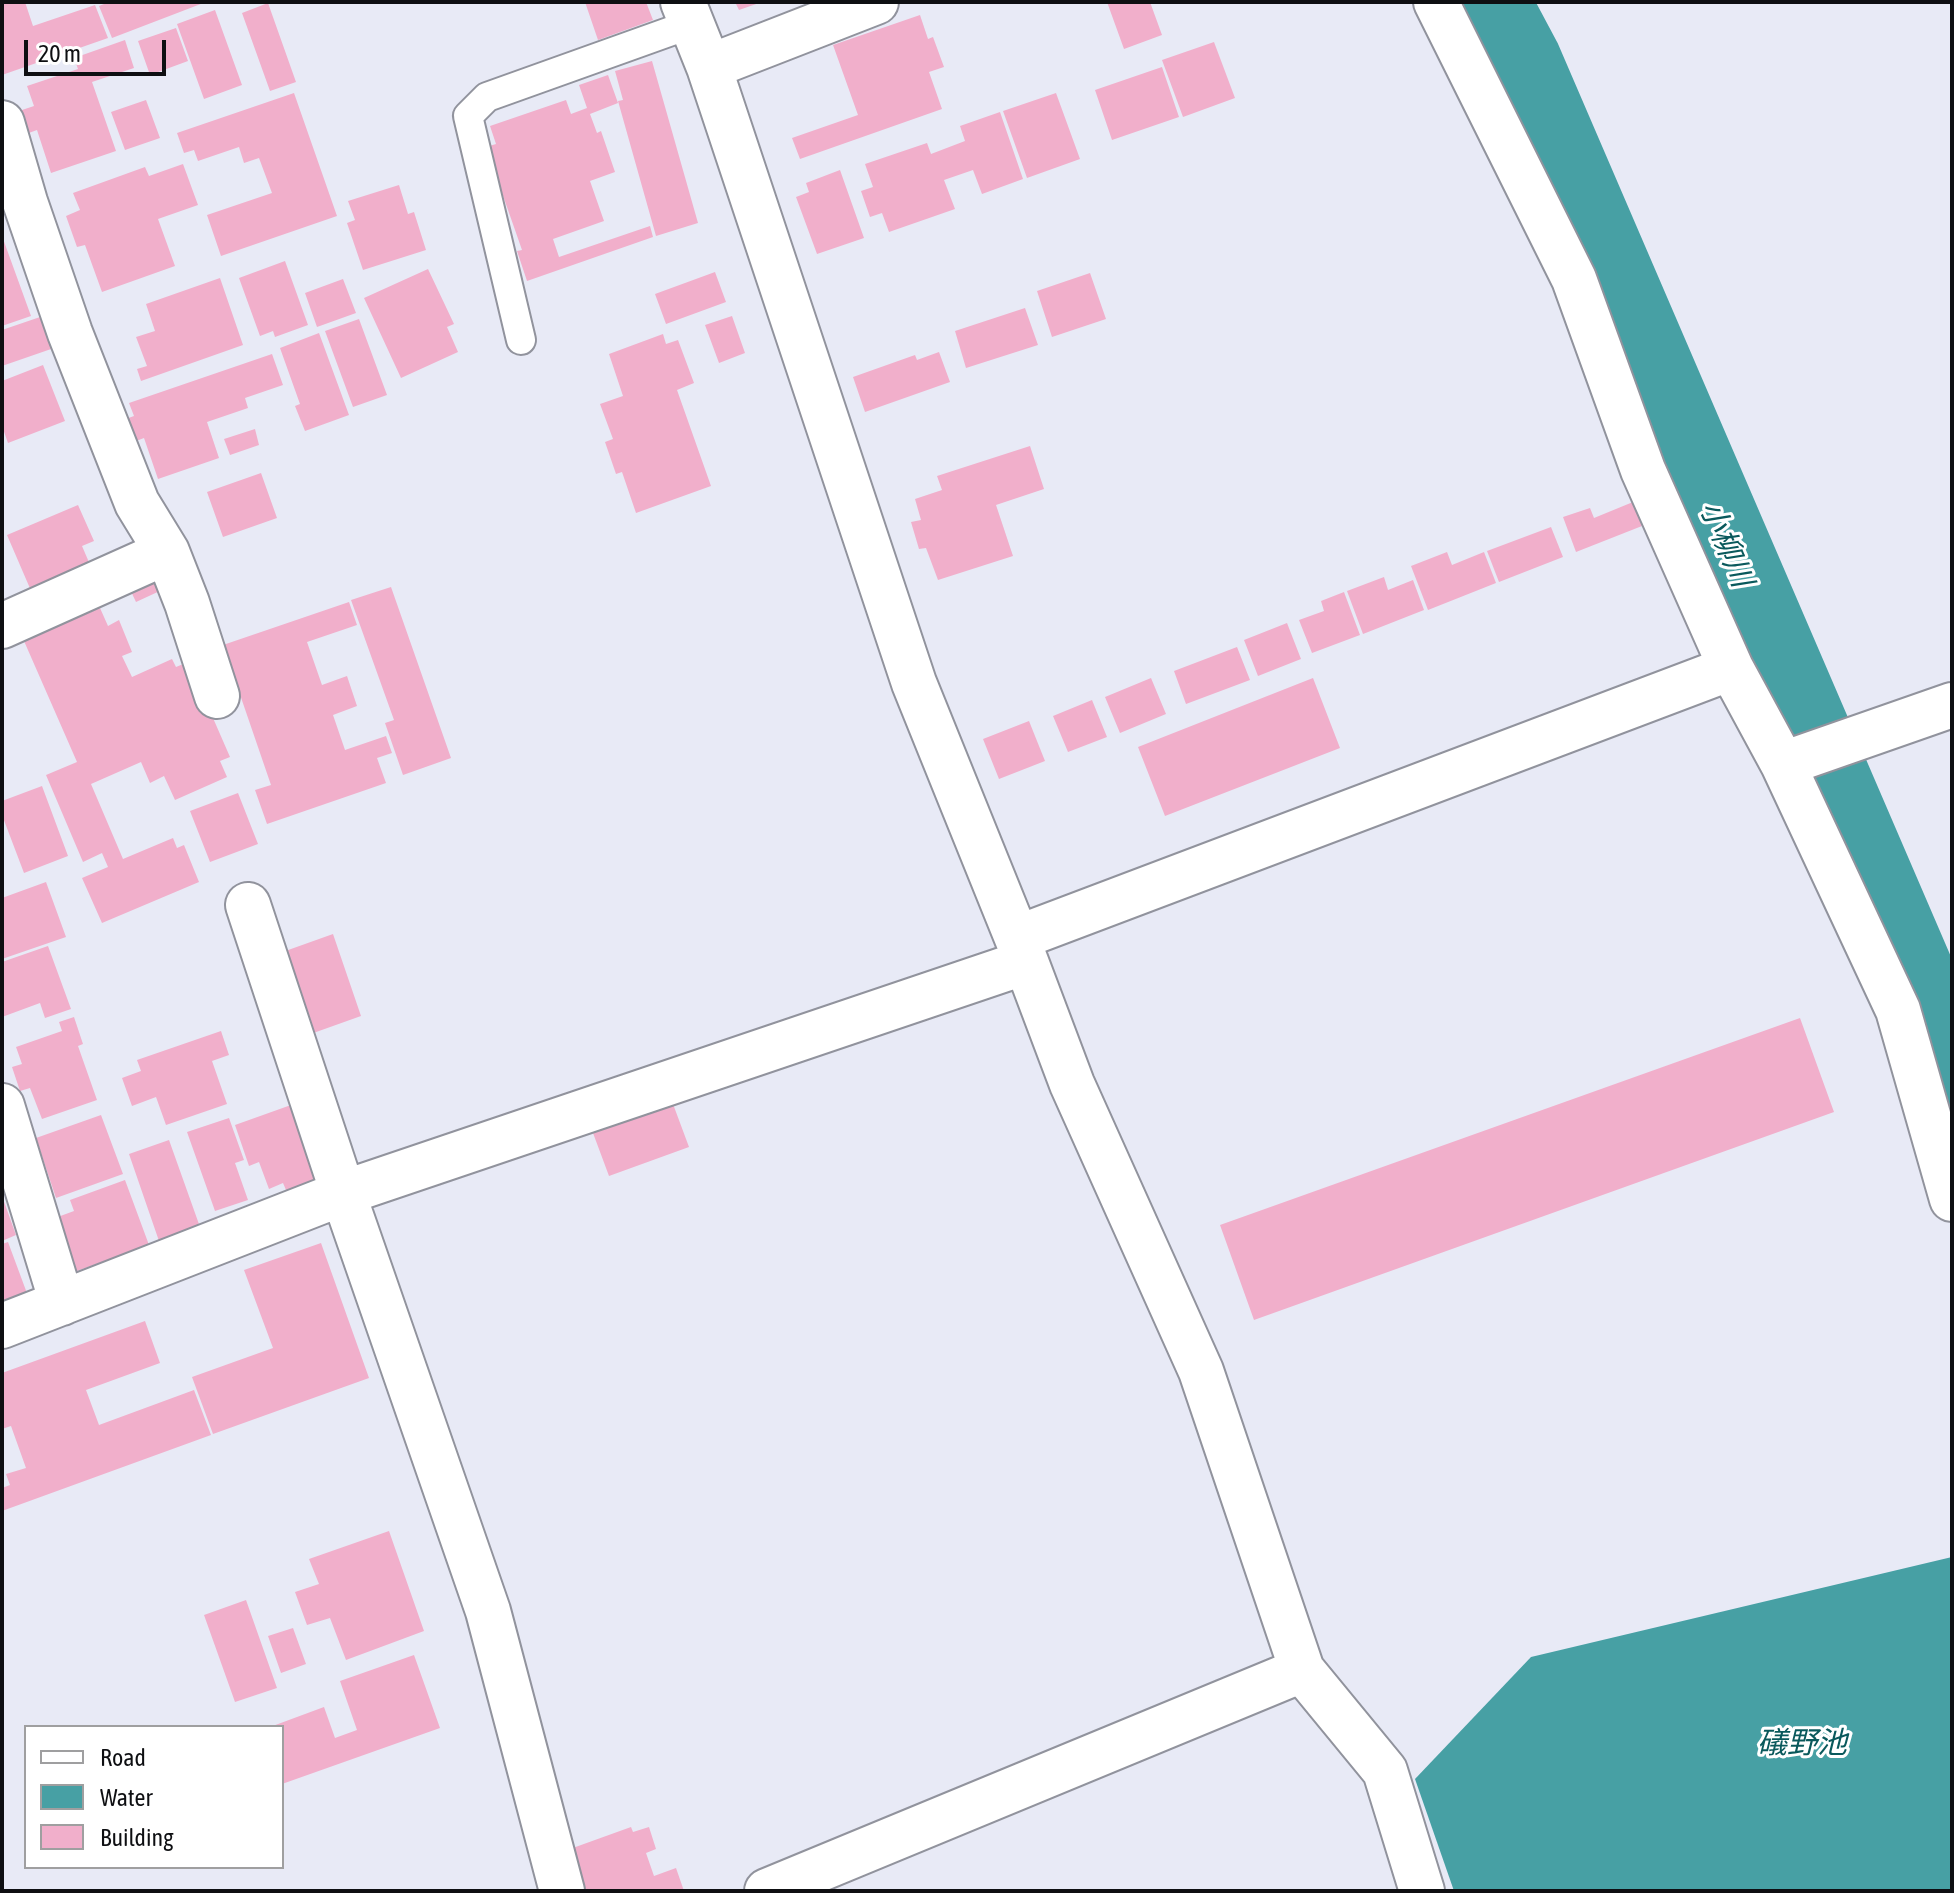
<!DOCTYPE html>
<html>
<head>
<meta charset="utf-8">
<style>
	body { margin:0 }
	#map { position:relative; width:1954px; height:1893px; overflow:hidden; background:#e8eaf6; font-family:"Asap Condensed",sans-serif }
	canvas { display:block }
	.frame { position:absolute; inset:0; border:4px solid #0e0f12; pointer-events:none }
	.legend { position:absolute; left:24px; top:1725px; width:260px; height:144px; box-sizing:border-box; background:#fff; border:2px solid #9f9fa0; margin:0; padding:10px 14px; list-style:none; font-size:24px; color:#0e0f12 }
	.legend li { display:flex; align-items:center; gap:16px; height:40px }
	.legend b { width:40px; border:2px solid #9f9fa0 }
	.scale { position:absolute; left:24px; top:40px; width:142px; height:36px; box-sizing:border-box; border:4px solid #0e0f12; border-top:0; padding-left:10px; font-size:24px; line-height:28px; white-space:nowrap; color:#0e0f12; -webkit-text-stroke:6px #fff; paint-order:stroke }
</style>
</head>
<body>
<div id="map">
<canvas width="1954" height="1893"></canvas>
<div class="frame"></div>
<ul class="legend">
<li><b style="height:10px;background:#fff"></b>Road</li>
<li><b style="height:22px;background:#47a0a4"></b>Water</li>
<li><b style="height:22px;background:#f1afcb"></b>Building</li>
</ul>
<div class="scale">20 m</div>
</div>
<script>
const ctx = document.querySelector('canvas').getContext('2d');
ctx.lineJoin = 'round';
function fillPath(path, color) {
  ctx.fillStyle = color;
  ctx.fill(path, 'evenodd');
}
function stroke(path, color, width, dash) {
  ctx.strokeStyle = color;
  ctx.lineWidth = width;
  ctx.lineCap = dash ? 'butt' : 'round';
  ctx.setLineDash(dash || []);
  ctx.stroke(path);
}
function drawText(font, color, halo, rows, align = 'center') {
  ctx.font = font + ' "Asap Condensed","Noto Sans JP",sans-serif';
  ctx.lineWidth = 6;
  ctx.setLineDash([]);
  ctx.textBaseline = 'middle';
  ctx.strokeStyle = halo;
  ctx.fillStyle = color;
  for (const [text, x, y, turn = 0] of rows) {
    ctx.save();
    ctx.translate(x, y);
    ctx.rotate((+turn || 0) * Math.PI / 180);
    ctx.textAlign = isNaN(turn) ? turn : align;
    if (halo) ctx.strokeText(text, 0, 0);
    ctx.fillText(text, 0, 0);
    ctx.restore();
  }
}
const water = new Path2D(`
	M1952,1557V1891H1454L1415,1779L1531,1657Z`);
const river = new Path2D(`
	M1487,2L1519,62L1931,1019L1952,1091`);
const building = new Path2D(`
	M2,2H25L33,26L95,5L108,38L2,75Z
	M109,2H206L112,38L99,6Z
	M585,2H646L653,20L598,40Z
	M735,2H762L739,10Z
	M1107,2H1150L1162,35L1124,49Z
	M268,3L296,82L270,91L242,13Z
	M215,10L242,85L204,99L177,24Z
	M920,15L928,39L933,37L944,67L929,72L942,109L800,159L792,138L858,115L833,45Z
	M176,28L188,61L150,75L138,41Z
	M125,40L134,68L92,82L116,151L51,173L37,130L26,134L19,111L34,106L27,86L78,69L74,58Z
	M1214,42L1235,98L1183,117L1162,60Z
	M652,61L698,223L656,236L618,101L623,100L615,71Z
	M1162,67L1179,117L1112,140L1095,90Z
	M608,75L618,103L590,114L597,133L601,131L615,172L590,181L604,221L553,239L559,257L650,226L653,237L527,281L517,251L522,250L486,147L496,144L490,126L566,100L571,114L587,108L579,85Z
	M294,93L337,216L221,256L207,215L272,193L259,158L244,163L239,147L198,161L194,150L184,153L177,133Z
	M1056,93L1080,159L1027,178L1003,111Z
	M146,100L160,138L125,150L111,112Z
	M1000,112L1023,179L982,194L973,170L944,180L955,209L889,232L882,213L870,217L861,191L873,187L865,164L927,143L931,154L965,141L960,126Z
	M183,164L198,205L158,219L175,266L102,292L85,245L77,247L66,216L80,210L73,193L145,167L149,176Z
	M840,170L864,238L817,254L796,197L809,192L806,183Z
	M399,185L408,214L414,212L426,250L363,270L347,223L355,220L348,201Z
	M2,236L31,316L2,326Z
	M285,261L308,325L275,337L273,331L260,336L239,278Z
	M428,269L454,324L447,327L458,352L401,378L364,298Z
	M715,272L726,302L666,324L655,294Z
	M1090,273L1106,319L1052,337L1037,291Z
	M220,278L243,345L141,381L137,369L147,366L136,337L155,331L146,304Z
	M343,279L356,313L317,327L305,293Z
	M1025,308L1038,345L966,368L955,331Z
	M43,316L54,348L2,366V330Z
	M732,316L745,353L719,363L705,325Z
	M359,319L387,395L353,407L325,331Z
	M319,333L349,415L305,431L295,406L300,404L280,348Z
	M663,334L666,344L678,340L694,383L677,390L711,486L636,513L622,472L616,474L605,442L613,439L600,404L623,396L609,354Z
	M939,352L950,382L865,412L853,377L915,355L917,360Z
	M272,354L283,385L245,398L248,408L207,422L219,458L158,479L144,438L131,443L123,420L134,416L129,403Z
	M43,365L65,421L8,443L2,426V381Z
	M255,429L259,445L230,455L224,439Z
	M1030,446L1044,489L996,505L1013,556L938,580L926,548L919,549L911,522L921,520L915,499L942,490L937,476Z
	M261,473L277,518L223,537L207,492Z
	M1633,502L1642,526L1576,552L1563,517L1590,508L1594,518Z
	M78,505L94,541L82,546L91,567L32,593L7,535Z
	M1551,527L1563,557L1499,582L1487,551Z
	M1447,552L1452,565L1484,552L1496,583L1428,610L1411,566Z
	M166,565L175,584L136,602L127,583Z
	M1384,577L1388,590L1413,580L1424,610L1363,634L1347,591Z
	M391,587L451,758L403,775L385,723L394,720L351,600Z
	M1344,592L1360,635L1312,653L1299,620L1324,611L1321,601Z
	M349,602L357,625L307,642L322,685L347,676L357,706L333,715L345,750L386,736L392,753L377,758L386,783L267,824L255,790L271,785L223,645Z
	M100,608L108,626L119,620L132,652L122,656L132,677L172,659L176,667L193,660L218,716L213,718L230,757L220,761L227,777L175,800L164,776L150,783L141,762L91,784L123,859L173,838L177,848L184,845L199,882L102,923L82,878L108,867L102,853L83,862L46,775L77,762L24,641Z
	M1287,623L1301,659L1258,676L1244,640Z
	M1237,647L1250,680L1186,704L1174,671Z
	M1151,678L1166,714L1120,733L1105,697Z
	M1313,678L1340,748L1165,816L1138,747Z
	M1092,700L1107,737L1068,752L1053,716Z
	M1029,721L1045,761L999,779L983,739Z
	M42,786L68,856L24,873L2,815V801Z
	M238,793L258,844L210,862L190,811Z
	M46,882L66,937L2,959V898Z
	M333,934L361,1016L305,1036L277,954Z
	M48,946L71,1009L45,1018L40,1003L2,1017V962Z
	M74,1017L83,1044L78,1046L97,1100L42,1119L30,1088L20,1091L12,1067L22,1064L16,1047L62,1031L59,1022Z
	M1800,1018L1834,1112L1254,1320L1220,1225Z
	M221,1031L229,1055L212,1061L227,1104L166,1125L156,1097L132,1106L122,1078L141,1071L137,1060Z
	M673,1104L689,1147L609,1176L593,1133Z
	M291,1105L317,1179L286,1190L283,1183L269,1189L259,1162L249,1166L235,1125Z
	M101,1115L123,1174L56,1198L36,1138Z
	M229,1118L244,1160L235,1163L248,1200L215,1211L187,1132Z
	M169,1140L200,1227L159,1241L129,1154Z
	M125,1180L149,1245L74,1272L55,1218L74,1211L70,1200Z
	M2,1196L16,1235L2,1241Z
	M8,1242L28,1296L2,1305V1244Z
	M321,1243L369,1378L213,1434L192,1377L273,1348L244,1270Z
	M145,1321L160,1363L86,1390L99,1425L194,1390L211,1435L2,1511V1488L10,1485L6,1474L26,1468L11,1426L2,1429V1385L4,1384L2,1373Z
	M389,1531L424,1631L346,1660L330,1618L307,1625L295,1592L319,1584L309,1559Z
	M246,1600L277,1688L235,1702L204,1615Z
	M293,1628L306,1664L281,1673L268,1636Z
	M414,1655L440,1728L282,1784V1727H270L324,1707L335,1738L357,1730L340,1681Z
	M631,1827L633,1832L649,1827L656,1849L646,1853L654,1876L676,1868L684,1891H584L570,1849Z`);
const service = new Path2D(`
	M521,340L468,116L487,97L691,24`);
const minor = new Path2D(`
	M683,2L709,67L914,683L1017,938L1072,1084L1201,1371L1302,1670L1385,1771L1422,1891
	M1436,2L1574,279L1643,470L1731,668L1783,764L1898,1010L1952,1199
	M709,67L876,2
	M2,123L25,202L70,333L137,503L167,552L187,603L217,696
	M2,626L167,552
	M1783,764L1952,705
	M248,905L343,1193L488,1611L562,1891
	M1017,938L1731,668
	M2,1106L62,1303
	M2,1326L343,1193L1026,962
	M767,1891L1302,1670`);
const waterNames = [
	["小柳川",1726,544,67],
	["礒野池",1802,1744]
];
fillPath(water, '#47a0a4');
stroke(river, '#47a0a4', 86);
fillPath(building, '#f1afcb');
stroke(service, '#91939d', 32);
stroke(minor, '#91939d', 48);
stroke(service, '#fff', 28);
stroke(minor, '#fff', 44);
drawText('italic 30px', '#0a595c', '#fff', waterNames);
</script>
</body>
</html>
